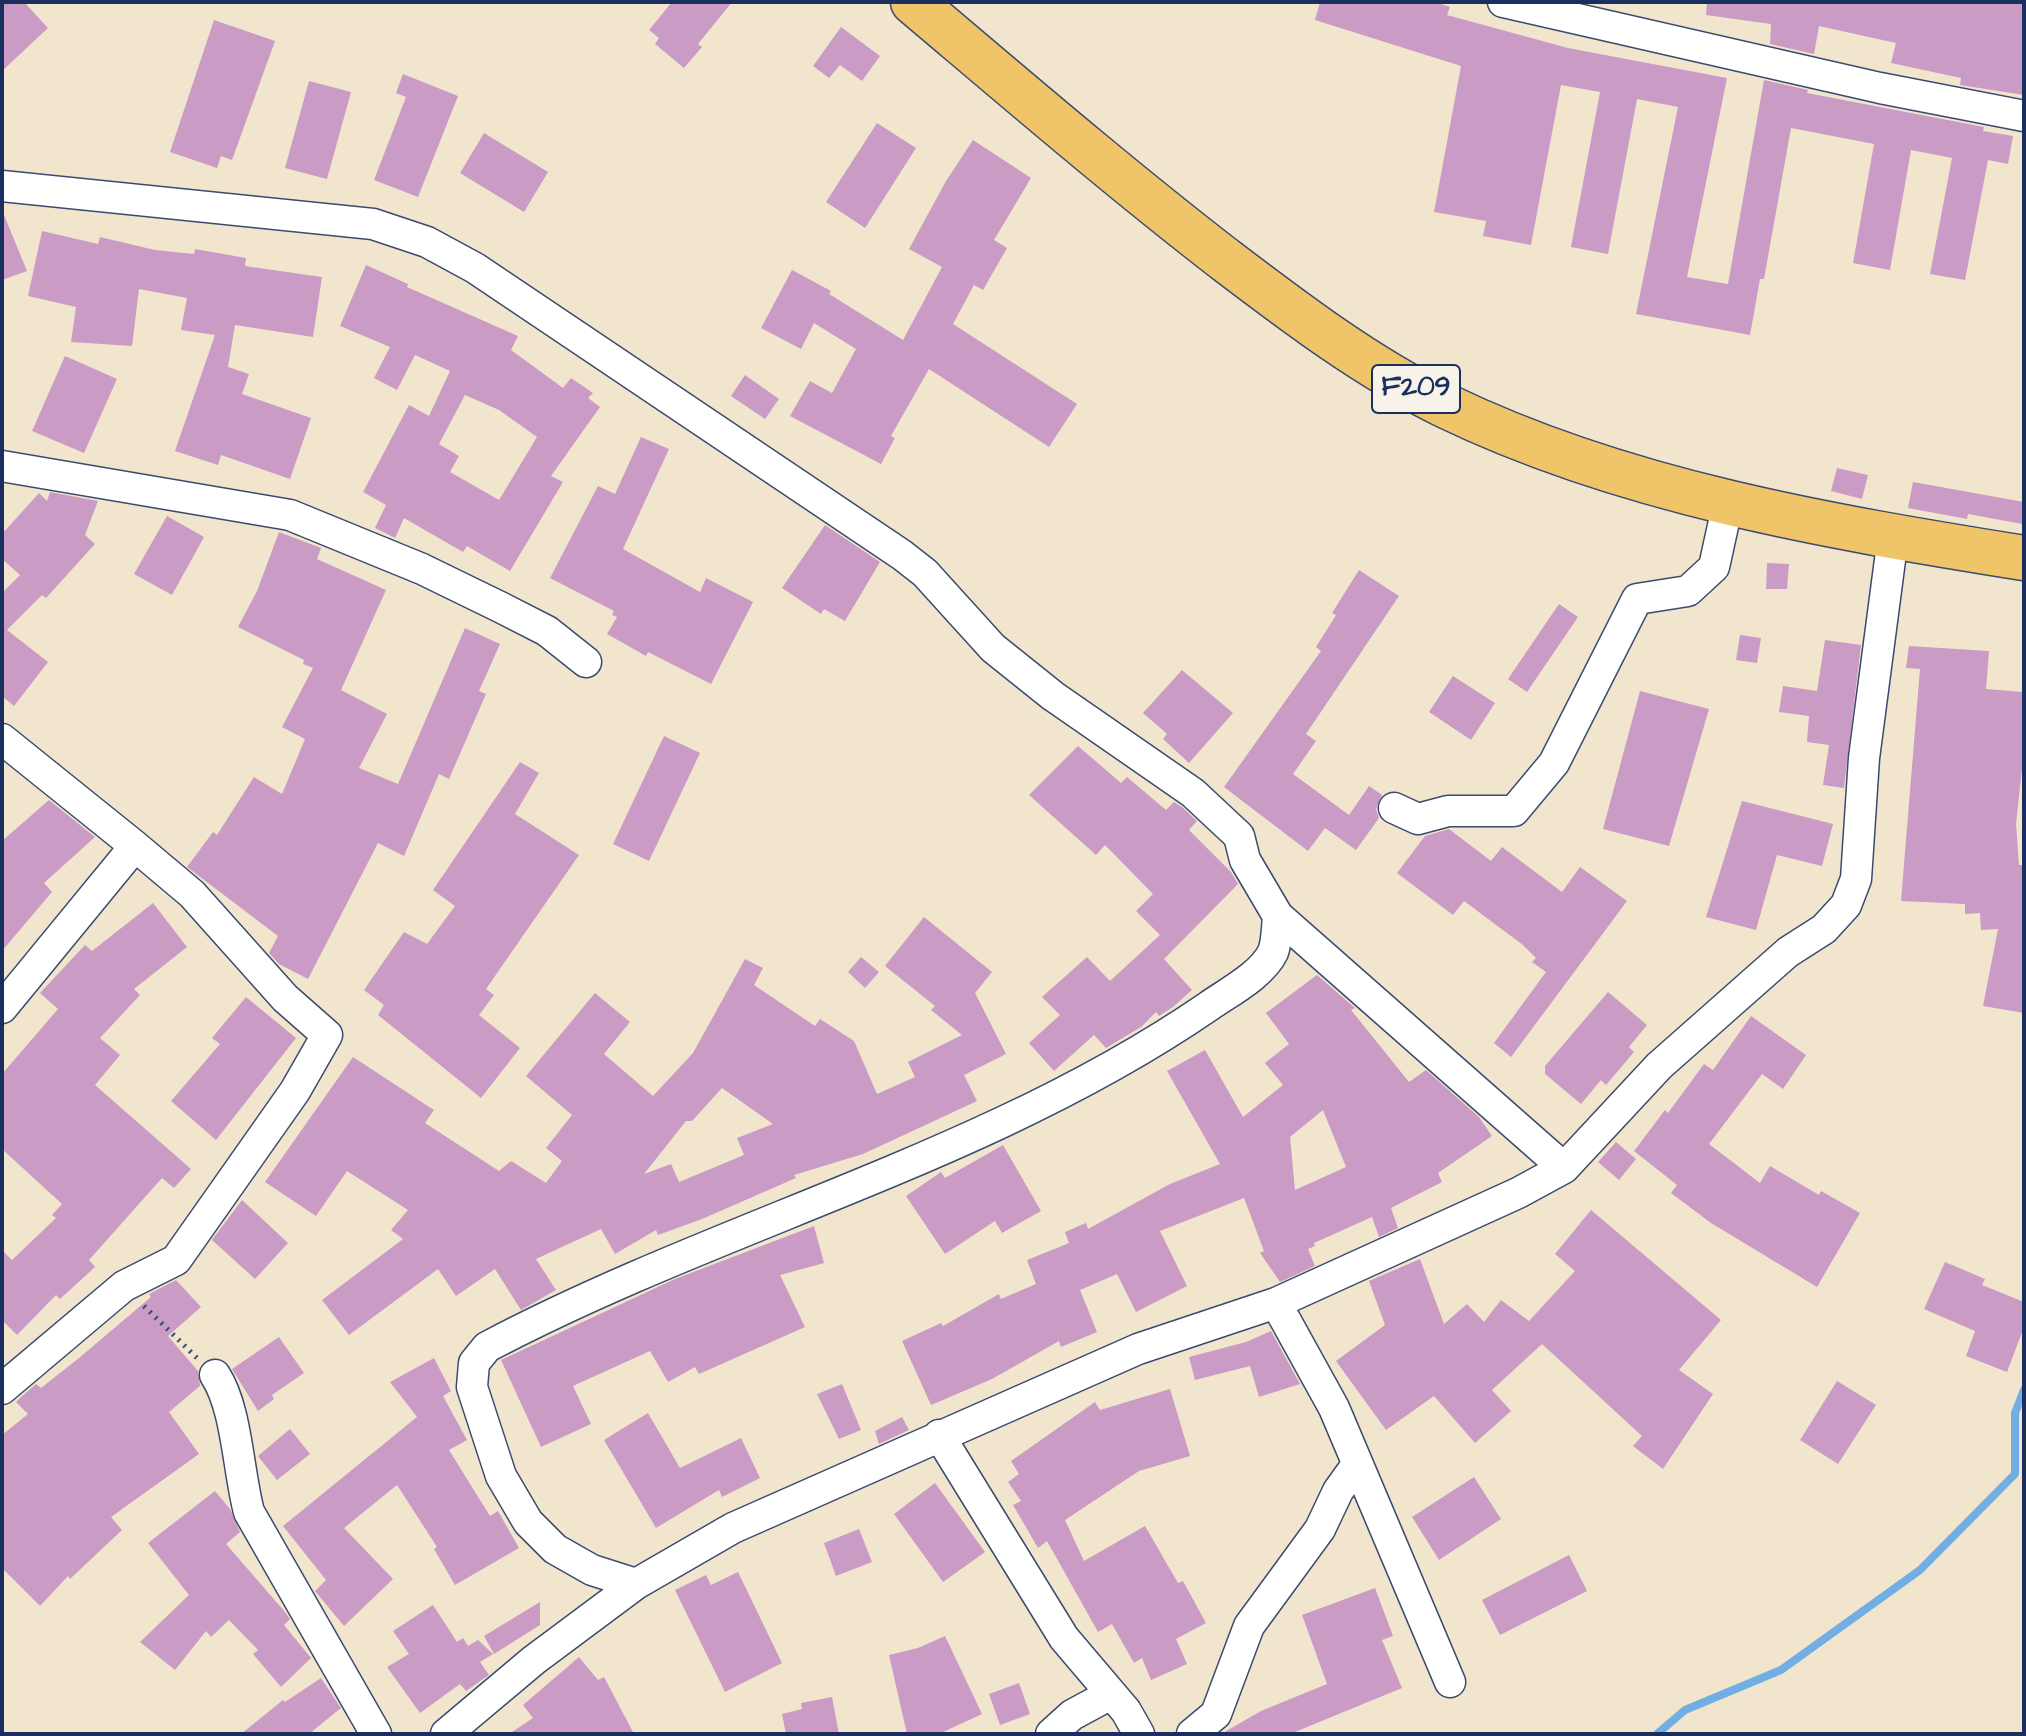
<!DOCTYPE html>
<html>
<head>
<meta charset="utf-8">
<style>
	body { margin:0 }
	#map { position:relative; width:2026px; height:1736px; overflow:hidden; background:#f1e6cd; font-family:"Architects Daughter",sans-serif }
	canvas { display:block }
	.frame { position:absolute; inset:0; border:4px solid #1b2f5e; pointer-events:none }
</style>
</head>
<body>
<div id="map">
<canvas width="2026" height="1736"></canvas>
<div class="frame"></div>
</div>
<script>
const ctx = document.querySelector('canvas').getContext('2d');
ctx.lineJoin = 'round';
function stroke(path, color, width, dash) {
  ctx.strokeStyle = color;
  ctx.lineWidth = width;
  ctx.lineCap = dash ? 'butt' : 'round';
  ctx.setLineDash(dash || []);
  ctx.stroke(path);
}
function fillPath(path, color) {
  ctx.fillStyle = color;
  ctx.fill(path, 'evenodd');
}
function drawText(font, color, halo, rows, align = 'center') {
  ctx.font = font + ' "Architects Daughter",sans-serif';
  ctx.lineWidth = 7;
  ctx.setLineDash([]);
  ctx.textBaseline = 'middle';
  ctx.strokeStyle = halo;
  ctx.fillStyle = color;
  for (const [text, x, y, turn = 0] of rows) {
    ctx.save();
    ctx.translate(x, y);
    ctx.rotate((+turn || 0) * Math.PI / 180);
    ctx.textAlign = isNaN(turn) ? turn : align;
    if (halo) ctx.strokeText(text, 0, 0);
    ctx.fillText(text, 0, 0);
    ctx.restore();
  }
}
const stream = new Path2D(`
	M1657,1734L1685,1710L1781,1670L1920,1570L2015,1474V1413L2024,1390`);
const building = new Path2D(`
	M2,2H24L48,28L2,71Z
	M672,2H732L698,44L702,47L684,68L655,44L659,38L649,30Z
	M1320,2H1435L1450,7L1447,15L1568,48L1727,78L1687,277L1728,284L1764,80L1808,90L1807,93L1984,127L1983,131L2013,136L2008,164L1988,160L1965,280L1930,274L1952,158L1911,150L1890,270L1853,263L1874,144L1791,128L1764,279H1760L1750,335L1636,314L1678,107L1637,99L1608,254L1571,247L1600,92L1561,85L1531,245L1483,236L1486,221L1434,212L1461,66L1315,20Z
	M1707,2H2024V95L1960,85L1961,78L1891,63L1896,43L1819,26L1814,54L1770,44L1771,24L1706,15Z
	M214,20L275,41L232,160L221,156L217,168L170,152Z
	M841,27L880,56L862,81L840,65L829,78L813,66Z
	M403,74L458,96L418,197L374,180L406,97L396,93Z
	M309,81L351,92L327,179L285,168Z
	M877,123L916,148L865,228L826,202Z
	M484,133L548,172L524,212L460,173Z
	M973,140L1031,178L994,240L1007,248L983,290L974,285L953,324L1077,404L1049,447L929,369L891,436L895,438L881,464L790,416L810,381L832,393L856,349L814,323L801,349L761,328L792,270L831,291L829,294L903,340L942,267L909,249L946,181Z
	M2,210L27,271L2,280Z
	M42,231L98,244L100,237L155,250L194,254L195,249L246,258L245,266L322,277L313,337L235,325L228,367L249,374L242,394L311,418L290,479L221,455L218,465L175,451L215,335L181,330L187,298L139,289L132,346L71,342L76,307L28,296Z
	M366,265L408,284L407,287L518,336L511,350L563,388L571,378L593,393L588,398L600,407L551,476L563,482L510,571L467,546L463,552L404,518L395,538L375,528L386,505L363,492L409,405L429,416L450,371L415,355L397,390L374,378L390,347L340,326ZM465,395L499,410L537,437L499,500L450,472L459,456L439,444Z
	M65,356L117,379L84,453L32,431Z
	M745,375L779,399L765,419L731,396Z
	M641,437L669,449L623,549L700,592L706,578L753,602L711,684L648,652L646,656L607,634L617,617L612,615L614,611L550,578L598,486L615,494Z
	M1837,468L1868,475L1862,499L1831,491Z
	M1913,482L2024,502L2022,524L1968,514L1967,519L1908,508Z
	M50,492L98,501L85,535L95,544L46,598L42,595L7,630L48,662L14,706L2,696V593L20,575L2,559V534L39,493L47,501Z
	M167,516L204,537L172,595L134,574Z
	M825,525L880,562L845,621L824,609L821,614L782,588Z
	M279,532L321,548L317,559L386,590L341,690L387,714L359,768L398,784L465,628L500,644L479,691L486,694L449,779L439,774L404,856L378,843L308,979L279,964L269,953L278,936L187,867L213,832L217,835L254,777L282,794L305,739L282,727L313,668L303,664L304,660L238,627L257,591Z
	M1767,563L1789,564L1787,589H1766Z
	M1359,570L1399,596L1306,734L1316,741L1293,774L1349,815L1369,786L1382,795L1376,809L1379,818L1356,850L1325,828L1308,851L1224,787L1321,651L1316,647L1336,615L1332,613Z
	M1559,604L1578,617L1527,692L1508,679Z
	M1740,635L1761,638L1757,663L1736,660Z
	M1825,640L1861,645L1844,788L1823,785L1829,745L1807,742L1809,716L1779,712L1783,686L1817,691Z
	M1909,646L1989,651L1986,689L2024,692V750L2016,824L2019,865H2024V1013L1983,1006L1998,929L1981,930L1980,913L1965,914V904L1901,901L1920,669L1906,668Z
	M1182,670L1233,713L1189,763L1163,739L1167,734L1143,713Z
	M1453,676L1495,703L1471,740L1429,712Z
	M1640,691L1709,709L1669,846L1603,829Z
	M664,736L700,753L649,861L613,844Z
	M1078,746L1121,783L1127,777L1166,810L1174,802L1182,807L1197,821L1189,830L1231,872L1238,884L1164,959L1192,990L1173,1007L1159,1016L1156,1012L1141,1027L1106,1048L1094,1035L1054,1071L1029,1043L1060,1015L1042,997L1087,957L1110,981L1160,935L1136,911L1153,894L1105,845L1096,855L1029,795Z
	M520,762L539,773L515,814L579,855L486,989L494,995L479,1015L520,1048L481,1098L378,1015L384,1005L364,990L404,932L427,944L455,906L433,890Z
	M49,800L95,837L44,883L52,892L2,951V841Z
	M1742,801L1833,824L1822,866L1777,855L1756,930L1706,917Z
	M1449,829L1491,861L1502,847L1562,892L1580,867L1627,901L1511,1057L1494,1043L1546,972L1532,962L1536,958L1523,945L1464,901L1453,915L1397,873L1425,836Z
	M153,903L187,947L134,989L140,995L100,1038L120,1055L95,1085L191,1169L174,1188L162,1178L89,1260L95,1267L60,1299L56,1295L17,1335L2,1320V1250L12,1260L56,1218L52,1215L62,1204L2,1149V1074L58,1009L40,993L85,945L92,951Z
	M924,917L992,972L975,993L1006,1054L964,1075L977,1101L863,1154L794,1175L796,1178L702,1219L658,1235L656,1230L615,1254L601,1229L536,1259L556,1290L521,1310L495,1269L456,1296L438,1269L349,1335L322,1300L403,1239L391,1230L408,1210L347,1171L316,1216L265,1182L353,1057L434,1110L425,1123L499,1171L511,1161L546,1183L562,1161L546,1148L572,1115L526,1076L595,993L630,1022L604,1054L653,1096L693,1053L745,959L763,968L754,985L815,1026L820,1019L854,1041L877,1094L915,1077L908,1062L962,1035L931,1010L935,1006L885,966ZM722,1088L773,1124L737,1138L744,1155L679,1182L671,1164L644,1174L686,1121H692Z
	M861,957L879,972L865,988L848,972Z
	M1317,975L1355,1008L1351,1010L1409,1082L1426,1070L1479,1117L1492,1136L1438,1173L1442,1182L1391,1208L1398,1228L1379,1237L1372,1217L1314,1243L1315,1246L1308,1249L1315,1266L1280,1282L1260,1253L1264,1251L1244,1198L1160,1231L1187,1286L1136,1312L1117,1274L1080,1290L1097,1332L1061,1347L1059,1341L992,1379L931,1405L902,1341L941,1323L943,1326L999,1294L1001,1299L1036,1284L1027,1260L1069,1243L1065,1232L1086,1223L1088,1229L1170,1184L1220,1164L1167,1071L1205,1050L1243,1117L1283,1085L1265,1063L1289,1044L1266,1013ZM1323,1110L1346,1167L1295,1190L1290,1137Z
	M1608,992L1647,1025L1629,1047L1634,1052L1606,1085L1601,1080L1581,1104L1545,1074V1066Z
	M246,997L296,1038L216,1140L171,1101L220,1044L212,1038Z
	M1751,1016L1806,1055L1783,1089L1762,1074L1709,1144L1760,1183L1770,1166L1819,1195L1821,1191L1860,1213L1817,1287L1711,1223L1671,1193L1677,1185L1634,1151L1665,1110L1668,1113L1704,1064L1713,1070Z
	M1616,1142L1636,1159L1619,1180L1598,1162Z
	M1003,1145L1041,1211L1002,1233L995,1221L945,1254L906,1196L941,1172L945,1178Z
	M242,1200L288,1243L255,1279L212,1240Z
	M1591,1210L1721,1320L1679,1370L1713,1394L1663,1469L1633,1446L1642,1436L1542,1344L1492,1390L1511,1411L1475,1443L1434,1396L1386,1430L1336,1361L1385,1325L1369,1281L1420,1259L1444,1324L1467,1304L1484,1322L1501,1300L1529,1321L1575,1271L1555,1254Z
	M814,1226L824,1263L780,1275L805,1327L699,1374L695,1367L668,1382L650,1351L573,1386L591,1424L541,1447L501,1360L675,1279Z
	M1945,1262L1985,1279L1982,1285L2024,1302V1327L2007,1372L1966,1356L1975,1331L1924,1309Z
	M176,1280L201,1307L168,1336L198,1371L200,1386L169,1412L199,1454L111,1517L122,1530L70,1579L68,1576L40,1606L2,1568V1435L28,1414L16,1402L20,1398L36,1384L41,1388L79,1358L151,1297L149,1294Z
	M1271,1331L1300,1384L1259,1397L1250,1366L1195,1380L1189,1357L1246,1342Z
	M279,1337L304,1373L272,1395L274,1399L258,1411L232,1369Z
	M434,1358L451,1391L443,1396L467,1440L449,1450L490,1516L498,1511L519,1548L455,1585L434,1549L437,1547L397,1485L344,1528L393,1579L344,1626L315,1591L326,1580L283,1526L417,1417L390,1382Z
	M1837,1381L1876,1405L1838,1464L1800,1440Z
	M842,1384L861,1430L839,1439L817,1394Z
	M1170,1389L1190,1456L1139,1471L1065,1520L1084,1561L1145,1526L1178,1583L1183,1581L1206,1623L1176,1639L1187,1664L1151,1680L1142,1658L1134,1663L1112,1624L1098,1632L1047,1541L1038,1548L1013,1505L1021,1501L1008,1482L1019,1474L1011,1461L1095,1402L1100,1410Z
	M648,1413L680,1468L741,1438L760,1478L722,1497L719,1490L656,1528L604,1440Z
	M902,1417L909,1430L879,1444L875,1431Z
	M290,1429L310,1454L277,1480L258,1456Z
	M1474,1477L1501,1519L1439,1560L1412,1517Z
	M935,1483L985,1552L943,1582L894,1514Z
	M215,1491L230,1509L240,1532L226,1544L285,1612L290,1619L284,1625L311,1658L281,1687L253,1654L258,1650L229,1620L211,1637L206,1631L175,1670L140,1642L189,1595L148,1543Z
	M859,1529L872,1562L836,1576L824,1543Z
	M1569,1555L1587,1591L1500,1635L1482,1600Z
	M738,1572L782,1663L725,1692L675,1590L706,1575L711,1585Z
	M1375,1588L1393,1636L1382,1640L1402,1688L1290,1734H1221L1261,1711L1327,1684L1302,1615Z
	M540,1602V1625L494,1654L484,1636Z
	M433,1605L457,1642L463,1638L468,1646L478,1640L493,1654L480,1662L489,1675L486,1677L466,1691L460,1684L420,1713L387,1667L409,1654L393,1631Z
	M945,1636L982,1714L939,1734H907L889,1655L918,1648Z
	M579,1657L598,1680L604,1677L634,1734H509L533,1718L523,1705Z
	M321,1678L341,1708L309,1734H241L283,1700L285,1702Z
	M1019,1683L1030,1714L1000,1725L989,1694Z
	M832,1697L839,1734H786L782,1714L802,1709L801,1703Z`);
const path = new Path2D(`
	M144,1306L197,1358`);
const minor = new Path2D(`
	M1503,2L1880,88L2024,116
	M2,186L373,224L427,242L475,268L902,555L925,573L993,648L1053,696L1193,793L1239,836L1245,860L1278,916L1564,1168
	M2,466L290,515L422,569L500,607L547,631L586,662
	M2,739L135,846L2,1008
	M1394,808L1418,819L1448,811H1514L1554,763L1637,599L1688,591L1714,567L1728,503
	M1276,1303L1334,1408L1450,1682
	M215,1375C237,1408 238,1471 249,1512L376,1734
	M2,1389L124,1286L176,1260L295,1091L327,1035L285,998L192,894L135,846
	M939,1435L1064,1638L1126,1711L1139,1734
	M636,1584L592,1570L555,1549L528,1522L501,1476L472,1387L474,1363L487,1347C722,1223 988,1158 1209,1006C1229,992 1262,975 1273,952C1277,942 1277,926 1278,916
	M446,1734L534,1660L636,1584L733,1528L1138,1349L1276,1303L1518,1193L1564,1168L1659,1066L1788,952L1824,929L1846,905L1856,879L1864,758L1893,537
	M1051,1734L1072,1715L1109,1695
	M1192,1734L1216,1714L1249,1626L1320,1529L1338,1491L1356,1466`);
const primary = new Path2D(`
	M913,2C1016,89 1117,176 1223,258C1294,312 1366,367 1446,406C1624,492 1830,527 2024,558`);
const shields = [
	[1416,389,88]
];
const shieldNames = [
	["F209",1416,389]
];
stroke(stream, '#72aee4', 8);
fillPath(building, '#ca9bc4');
stroke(minor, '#3b4a6f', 33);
stroke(primary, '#3b4a6f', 47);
stroke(path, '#3b4a6f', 5, [2, 6]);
stroke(minor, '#fff', 30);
stroke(primary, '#f0c469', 44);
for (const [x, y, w] of shields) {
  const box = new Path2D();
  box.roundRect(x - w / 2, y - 24, w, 48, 6);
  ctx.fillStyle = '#f7f3e8';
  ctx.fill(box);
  stroke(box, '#1b2f5e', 2);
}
drawText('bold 28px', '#1b2f5e', null, shieldNames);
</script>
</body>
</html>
